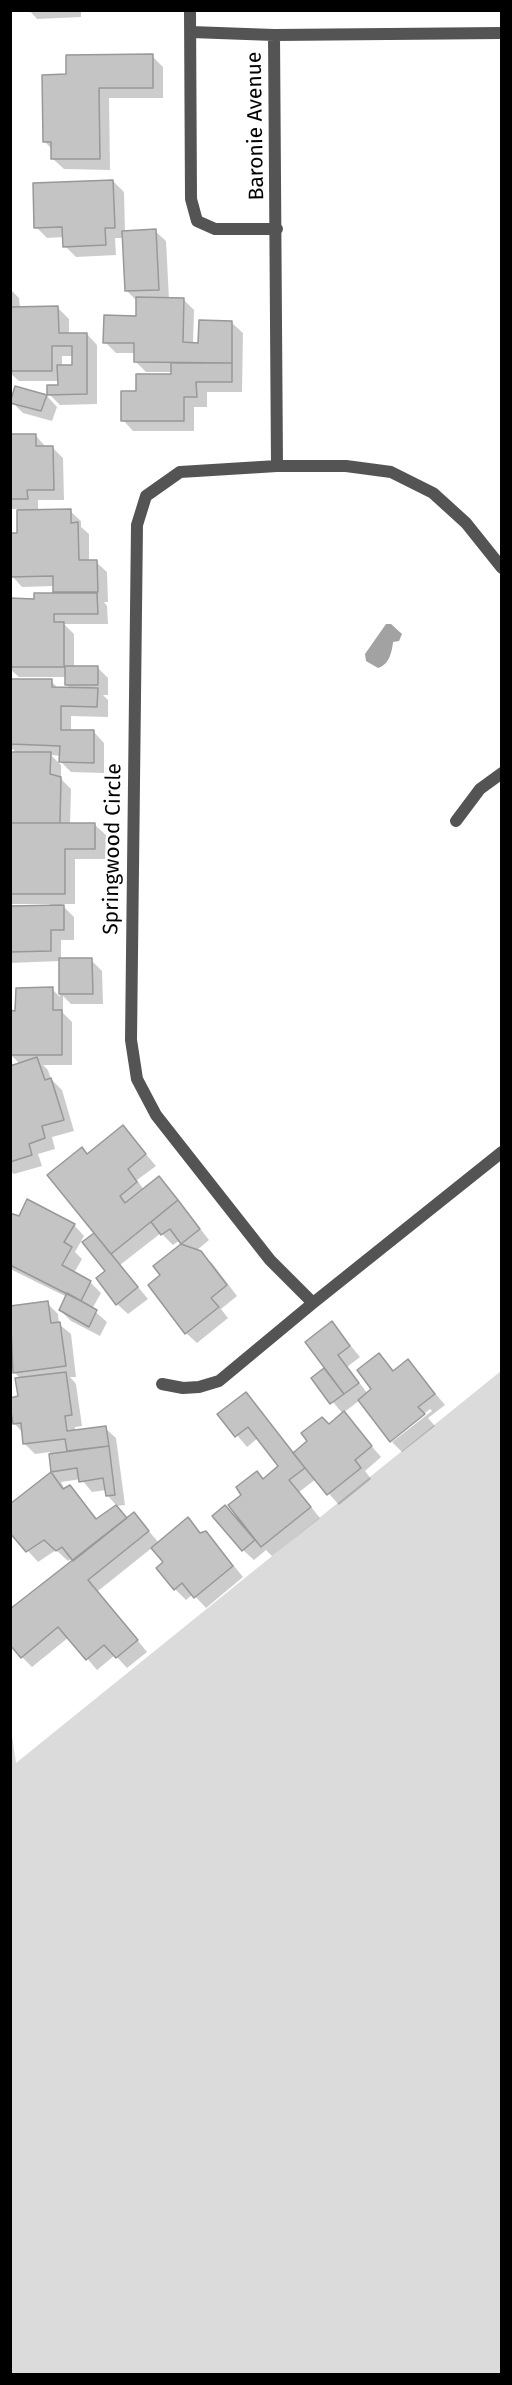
<!DOCTYPE html>
<html>
<head>
<meta charset="utf-8">
<style>
	body { margin:0 }
	#map { position:relative; width:512px; height:2385px; overflow:hidden; background:#fff; font-family:"Fira Sans",sans-serif }
	canvas { display:block }
	.frame { position:absolute; inset:0; border:12px solid #000; pointer-events:none }
</style>
</head>
<body>
<div id="map">
<canvas width="512" height="2385"></canvas>
<div class="frame"></div>
</div>
<script>
const ctx = document.querySelector('canvas').getContext('2d');
ctx.lineJoin = 'round';
function fillPath(path, color) {
  ctx.fillStyle = color;
  ctx.fill(path, 'evenodd');
}
function stroke(path, color, width, dash) {
  ctx.strokeStyle = color;
  ctx.lineWidth = width;
  ctx.lineCap = dash ? 'butt' : 'round';
  ctx.setLineDash(dash || []);
  ctx.stroke(path);
}
function drawText(font, color, halo, rows, align = 'center') {
  ctx.font = font + ' "Fira Sans",sans-serif';
  ctx.lineWidth = 4.5;
  ctx.setLineDash([]);
  ctx.textBaseline = 'middle';
  ctx.strokeStyle = halo;
  ctx.fillStyle = color;
  for (const [text, x, y, turn = 0] of rows) {
    ctx.save();
    ctx.translate(x, y);
    ctx.rotate((+turn || 0) * Math.PI / 180);
    ctx.textAlign = isNaN(turn) ? turn : align;
    if (halo) ctx.strokeText(text, 0, 0);
    ctx.fillText(text, 0, 0);
    ctx.restore();
  }
}
const green = new Path2D(`
	M501,1371V2374H11V1729L16,1763Z`);
const water = new Path2D(`
	M386,624H391L402,634L399,641L393,642C392,652 389,665 378,668L366,661L365,654Z`);
const shadow = new Path2D(`
	M29,10H81V17L37,19Z
	M152,56L163,67V98H109L110,170L64,169L53,159V150L44,141L68,76Z
	M113,181L124,192L125,232L155,231L166,241L169,299H183L194,310L193,344H200L232,323L243,333L242,392H207V407H194V431H133L123,420L138,392L173,375V372H146L135,361V353H116L105,342L138,317V302L126,290L124,238H115L116,255L76,257L65,246L64,237L47,238L36,227Z
	M10,289L19,298L20,308H58L69,319V334H87L97,345V404L60,405L49,394L59,387V381H19L10,373ZM62,356H74V366H62Z
	M47,396L57,407L52,421L23,413L12,402Z
	M35,435L46,447H52L63,458L64,500H38V511H70L81,521V527L89,534V562H96L107,572L108,602H104L107,606L108,624H64L74,634V668L97,667L108,678V695H103L108,700V717L71,716V731L94,732L104,743V773L71,772L61,762V779L71,789L70,825H95L106,835L105,859H75V904H61L74,917V940H61V960H91L102,971L103,1004H71L63,996V1013L72,1022V1065H43L48,1070L51,1079L62,1090L74,1131L52,1137L55,1149L38,1154L42,1166L14,1174L10,1171V1067L20,1064L11,1055L17,1012L52,989L60,997V961L10,963V908L50,907V904H10V753H17L10,747V680L51,681L59,689H71L67,685V677H19L10,669V600H36L54,595V586L22,587L12,576L19,534L18,509H10V436ZM51,755L61,756V765Z
	M123,1127L156,1166L137,1180L144,1190L159,1178L169,1189L209,1240L196,1251L212,1263L237,1296L221,1309L228,1318L197,1343L186,1333L162,1276L155,1266L183,1244L180,1240L173,1245L161,1233L120,1265L148,1299L128,1314L117,1304L96,1233L88,1155Z
	M10,1214L20,1218L74,1225L84,1236L75,1252L82,1259L74,1273L90,1282L101,1293L92,1309L107,1322L100,1336L71,1321L60,1310L67,1297L10,1269Z
	M47,1303L58,1314L59,1324L71,1334L76,1377H70L76,1384L82,1426L75,1427V1432L105,1428L116,1438L125,1505L117,1506L107,1495L106,1490L92,1492L81,1479L61,1482L65,1490L69,1487L98,1520L128,1519L134,1514L159,1543L188,1519L202,1534L205,1533L216,1544L243,1577L206,1608L193,1594L186,1600L175,1589L158,1568L166,1562L153,1547L98,1591L147,1652L127,1668L115,1655L97,1670L69,1637L32,1667L22,1657L75,1561L73,1558L68,1561L56,1550L38,1562L10,1531V1506L53,1473L50,1452L35,1454L25,1444L23,1433L14,1423L21,1379L14,1372L13,1363L10,1361V1308Z
	M332,1323L360,1357L347,1367L368,1394L373,1390L379,1355L394,1371L408,1361L445,1405L428,1418L435,1426L402,1452L392,1442L432,1411L430,1409L390,1440L360,1400L343,1413L381,1457L365,1471L371,1479L339,1505L316,1479L299,1492L320,1518L272,1556L266,1550L254,1560L243,1550L240,1524L263,1480L280,1466L258,1438L247,1447L220,1415L245,1394L294,1454L329,1426L343,1414L313,1378L326,1368Z`);
const building = new Path2D(`
	M153,54V88H99L100,159H51V142H43L42,75L66,74V55Z
	M113,180L115,228H105L106,245L63,247L62,227L34,228L33,183Z
	M156,229L159,290L125,291L122,231Z
	M136,297L184,298L183,342L198,343L199,320L232,321V363L134,362V343H103L104,315L136,316Z
	M58,306L59,333H87V394L47,395V385H58L57,365H72V346H52V371H10V307Z
	M171,363H232V382H196L197,397H184V421H121V391H136V374H171Z
	M15,386L47,395L41,411L10,403Z
	M10,434H36V446H53L54,490H27L28,499H10Z
	M71,509V523L78,522L79,560H97L98,592H53V576L10,577V533H17V510Z
	M34,593H97L98,614H54V622H64V666H98V685H65V667H10V598L34,599Z
	M10,679H52V687L98,688L97,707L61,706V730H94V763L59,762L60,746L10,744Z
	M10,752H51L50,774L61,777L60,823H10Z
	M10,823H95V849H65V894H10Z
	M64,905V930H51V951L10,952V906Z
	M59,958H92L93,994H59Z
	M53,987V1010H62V1055H10V1010L15,1011L16,988Z
	M37,1057L45,1080L51,1078L64,1120L42,1126L45,1138L29,1144L32,1155L10,1162V1066Z
	M123,1125L146,1154L128,1169L137,1182L120,1196L125,1203L159,1176L178,1200L111,1254L47,1175L82,1147L87,1154Z
	M27,1199L75,1224L64,1242L72,1247L62,1265L91,1281L81,1301L10,1265V1213L19,1216Z
	M178,1200L200,1229L181,1244L170,1229L161,1235L151,1222Z
	M94,1233L138,1287L116,1305L96,1278L105,1271L82,1242Z
	M181,1244L201,1251L227,1285L211,1298L219,1307L185,1334L148,1285L160,1275L153,1266Z
	M67,1293L97,1310L89,1327L59,1310Z
	M48,1301L51,1323L60,1322L66,1366L13,1373L10,1306Z
	M332,1321L350,1346L338,1355L359,1383L344,1394L305,1342Z
	M379,1353L393,1371L408,1359L435,1394L418,1407L425,1414L390,1442L358,1400L371,1389L357,1370Z
	M324,1368L344,1394L330,1404L311,1378Z
	M66,1372L72,1415L65,1416L67,1431L106,1426L109,1446L67,1451L65,1439L23,1444L21,1423L13,1424L10,1405V1398L18,1396L15,1378Z
	M246,1392L305,1468L289,1480L311,1507L261,1547L228,1505L241,1495L236,1487L257,1471L263,1479L278,1466L248,1427L235,1437L217,1414Z
	M344,1411L372,1446L355,1460L361,1468L327,1495L293,1453L307,1441L301,1433L322,1417L329,1424Z
	M109,1446L115,1495L106,1496L103,1478L79,1482L77,1468L51,1472L49,1454Z
	M51,1472L63,1489L70,1485L96,1519L116,1505L127,1518L73,1561L62,1547L56,1551L44,1540L26,1552L10,1533V1504Z
	M225,1505L255,1540L242,1551L212,1516Z
	M134,1512L149,1531L88,1580L138,1640L116,1658L104,1645L86,1660L58,1627L21,1658L10,1645V1609Z
	M188,1517L200,1533L206,1531L233,1566L194,1598L182,1583L174,1590L156,1568L163,1562L151,1548Z`);
const minor = new Path2D(`
	M190,10L191,199L197,221L215,229H277
	M191,32L274,35L277,466
	M274,35L502,33
	M456,821L480,789L502,773
	M313,1303L270,1260L156,1115L137,1079L131,1040L137,525L146,496L180,472L277,466H346L391,472L433,493L466,523L502,568
	M162,1384L183,1388L199,1387L219,1381L313,1303L502,1152`);
const streetNames = [
	["Baronie Avenue",256,126,-91],
	["Springwood Circle",113,849,-89]
];
fillPath(green, '#dbdbdb');
fillPath(water, '#a2a2a2');
fillPath(shadow, '#0003');
fillPath(building, '#c4c4c4');
stroke(building, '#989898', 1.5);
stroke(minor, '#545454', 12);
drawText('21px', '#000', '#fff', streetNames);
</script>
</body>
</html>
